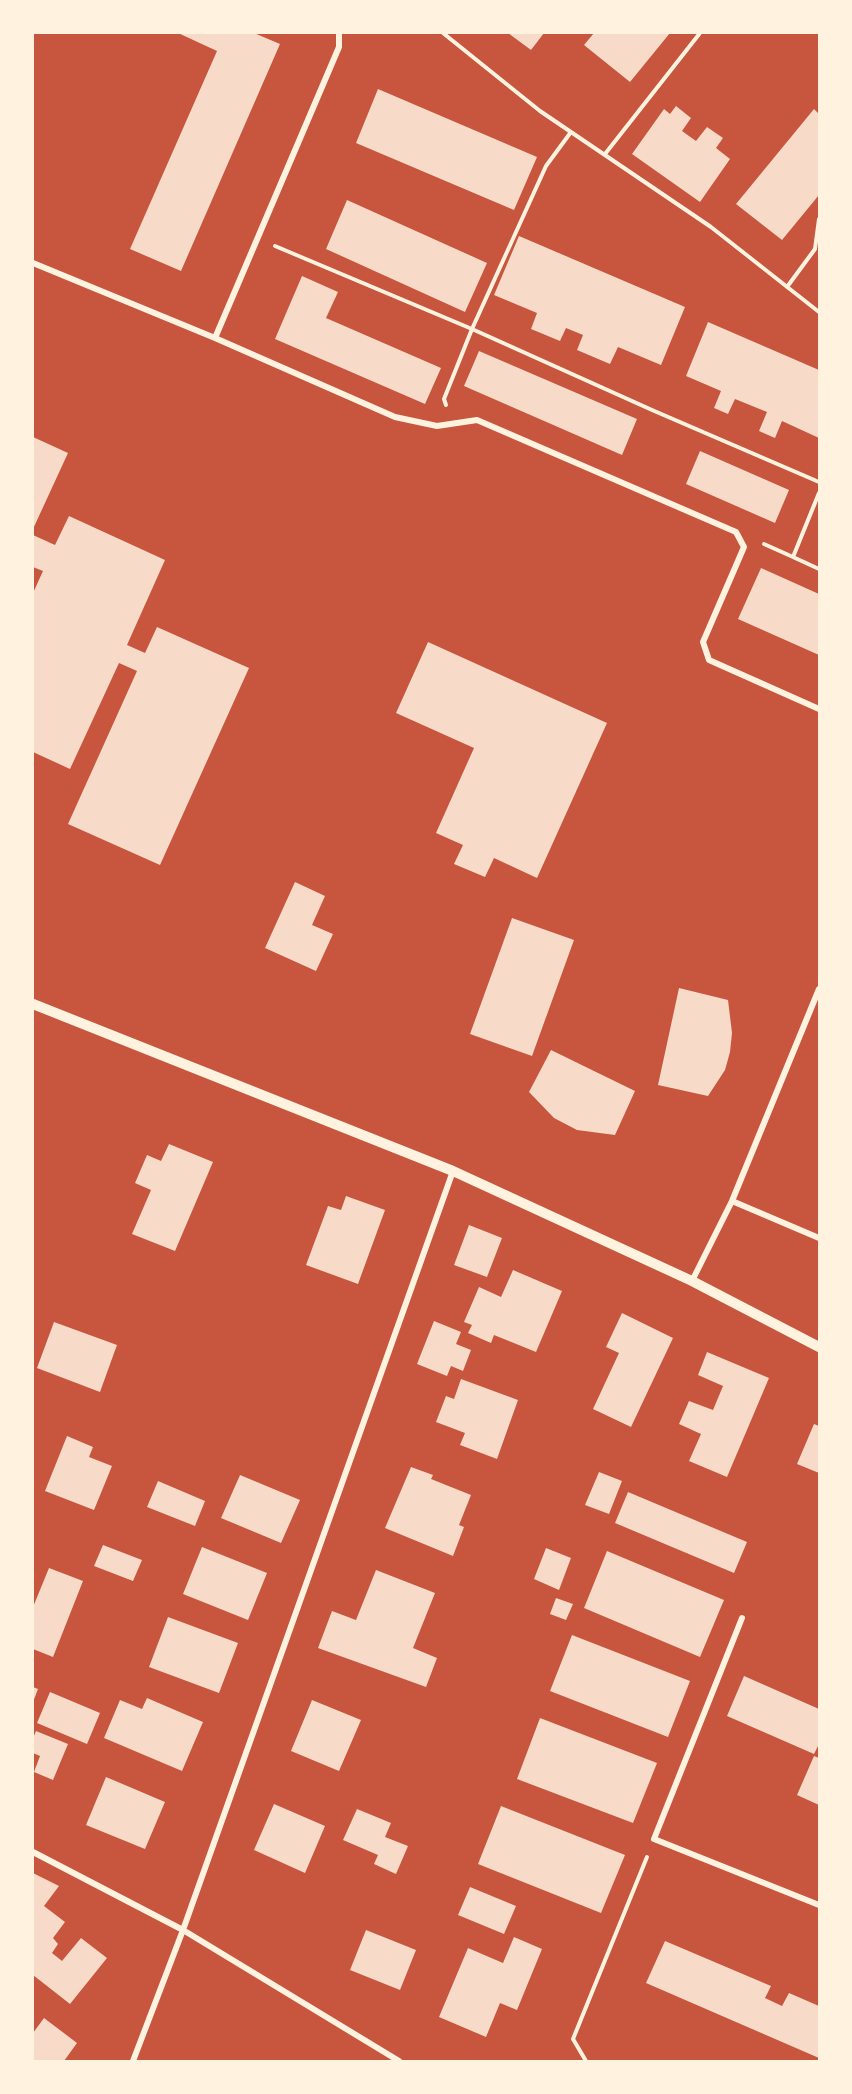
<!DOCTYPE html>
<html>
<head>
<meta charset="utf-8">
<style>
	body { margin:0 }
	#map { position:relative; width:852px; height:2094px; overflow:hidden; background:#c8553d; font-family:Karla,sans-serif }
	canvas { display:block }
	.frame { position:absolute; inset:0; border:34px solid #fff3e0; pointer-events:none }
</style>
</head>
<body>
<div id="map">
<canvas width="852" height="2094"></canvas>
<div class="frame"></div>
</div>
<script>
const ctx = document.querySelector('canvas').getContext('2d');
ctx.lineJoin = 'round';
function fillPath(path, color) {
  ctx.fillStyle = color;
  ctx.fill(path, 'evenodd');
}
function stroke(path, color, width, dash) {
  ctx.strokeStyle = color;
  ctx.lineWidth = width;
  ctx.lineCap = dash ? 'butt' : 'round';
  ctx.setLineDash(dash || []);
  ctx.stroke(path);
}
const building = new Path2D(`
	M178,33H254L280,44L181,271L130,249L217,51Z
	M508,33H544L531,50Z
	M594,33H670L630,82L584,45Z
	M378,89L537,157L514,210L356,143Z
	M676,106L691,118L682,131L696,141L707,127L723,138L716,148L730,159L700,202L632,154L664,109L670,114Z
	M814,109L819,114V195L782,240L736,204Z
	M347,200L487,263L465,312L326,249Z
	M519,236L685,307L661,365L618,347L610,364L577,350L583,335L566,328L560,341L531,329L537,313L494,295Z
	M302,276L338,292L326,318L441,368L425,404L275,339Z
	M708,322L819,370V438L782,421L775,438L759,431L767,412L735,399L728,414L714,408L721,391L686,376Z
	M479,351L637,419L622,455L464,386Z
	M33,437L68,453L33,529Z
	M700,451L789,490L775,523L686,484Z
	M69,516L165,560L127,645L145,653L157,627L249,668L160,865L68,824L137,671L119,663L70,769L33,752V593L43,571L33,567V535L55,545Z
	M761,568L819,594V655L738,619Z
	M428,642L607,723L537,878L494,858L485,877L454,864L463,845L436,833L474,748L396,713Z
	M295,882L325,896L312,925L333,934L316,971L265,948Z
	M512,918L574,940L532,1056L470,1034Z
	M679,988L728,1000L732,1033L730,1052L725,1070L708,1096L658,1085Z
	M551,1050L635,1091L615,1135L577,1130L554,1118L529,1092Z
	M169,1144L213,1162L175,1251L132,1234L151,1190L135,1183L147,1155L161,1161Z
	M346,1196L385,1210L358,1284L306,1265L328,1206L341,1210Z
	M469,1225L502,1238L487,1277L454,1265Z
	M513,1270L562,1291L536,1352L494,1335L491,1343L468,1333L472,1325L464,1322L479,1287L501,1297Z
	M622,1313L673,1338L631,1427L593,1409L619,1353L606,1347Z
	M434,1321L461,1332L456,1344L471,1350L463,1371L451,1366L447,1376L417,1364Z
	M54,1322L117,1345L100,1392L37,1368Z
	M707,1352L769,1378L727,1477L689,1461L701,1434L679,1424L689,1401L713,1410L723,1386L698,1375Z
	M461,1379L518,1400L497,1459L460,1445L465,1433L436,1422L446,1396L454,1399Z
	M814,1424L819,1426V1473L797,1464Z
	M67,1436L93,1447L89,1457L112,1466L94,1510L45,1491Z
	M411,1467L433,1475L431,1479L471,1495L459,1525L464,1527L453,1556L385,1528Z
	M599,1472L622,1481L609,1514L585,1505Z
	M240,1475L300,1500L281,1543L221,1518Z
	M158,1481L205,1501L195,1526L147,1507Z
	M628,1492L747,1542L734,1573L615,1523Z
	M103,1545L142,1560L133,1581L94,1566Z
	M202,1547L267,1573L248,1620L183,1594Z
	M546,1548L571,1558L559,1590L534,1579Z
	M607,1551L724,1600L700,1657L584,1608Z
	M49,1568L83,1581L53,1657L33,1649V1607Z
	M376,1570L435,1593L413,1648L437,1658L426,1687L318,1648L332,1611L356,1620Z
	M556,1598L573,1604L566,1620L550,1614Z
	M168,1617L238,1643L219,1693L149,1667Z
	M572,1635L690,1681L668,1737L550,1691Z
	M744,1676L819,1709V1744L814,1754L727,1716Z
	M33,1687L38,1689L33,1702Z
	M50,1692L100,1713L87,1744L37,1723Z
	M147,1698L203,1722L182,1771L104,1738L120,1700L142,1709Z
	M312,1700L361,1720L339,1771L291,1751Z
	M540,1718L657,1763L633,1823L517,1779Z
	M36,1731L68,1744L53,1780L34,1772L40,1756L33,1753V1738Z
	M814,1756L819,1758V1805L797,1795Z
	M106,1777L165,1802L145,1849L86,1825Z
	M274,1804L325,1826L305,1873L254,1850Z
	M501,1806L625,1855L601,1913L478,1864Z
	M357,1809L391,1823L385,1837L408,1846L396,1874L374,1864L378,1855L343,1840Z
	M33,1873L59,1886L44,1906L65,1922L53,1938L58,1944L52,1953L62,1961L81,1938L107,1958L70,2004L33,1975Z
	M470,1887L516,1906L504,1934L458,1915Z
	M366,1930L416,1950L400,1990L350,1970Z
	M514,1937L542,1949L517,2010L500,2003L486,2037L439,2017L468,1948L503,1963Z
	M665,1941L771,1986L765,1998L782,2006L789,1993L819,2006V2058L646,1983Z
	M44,2018L77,2043L64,2061H33V2033Z`);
const path = new Path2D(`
	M443,33L540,111L711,227L819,312
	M605,154L700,33
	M275,246L472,329L652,410L819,482
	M787,287L815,249L819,219
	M446,405L444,399L472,329L546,166L571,132
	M819,493L793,557L819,569
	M764,544L793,557
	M586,2061L573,2039L647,1857`);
const minor = new Path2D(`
	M33,263L215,338L395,417L437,426L477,420L736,532L744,547L703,642L709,660L819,709
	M215,338L339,47V33
	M732,1201L819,1238
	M692,1281L732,1201L819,989
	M742,1618L654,1839L819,1905
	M33,1852L183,1930L399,2061
	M133,2061L183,1930L453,1171`);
const tertiary = new Path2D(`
	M33,1004L453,1171L692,1281L819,1347`);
fillPath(building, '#f7dbc8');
stroke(path, '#fff3e0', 4);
stroke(minor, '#fff3e0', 6);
stroke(tertiary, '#fff3e0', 10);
</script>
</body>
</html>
